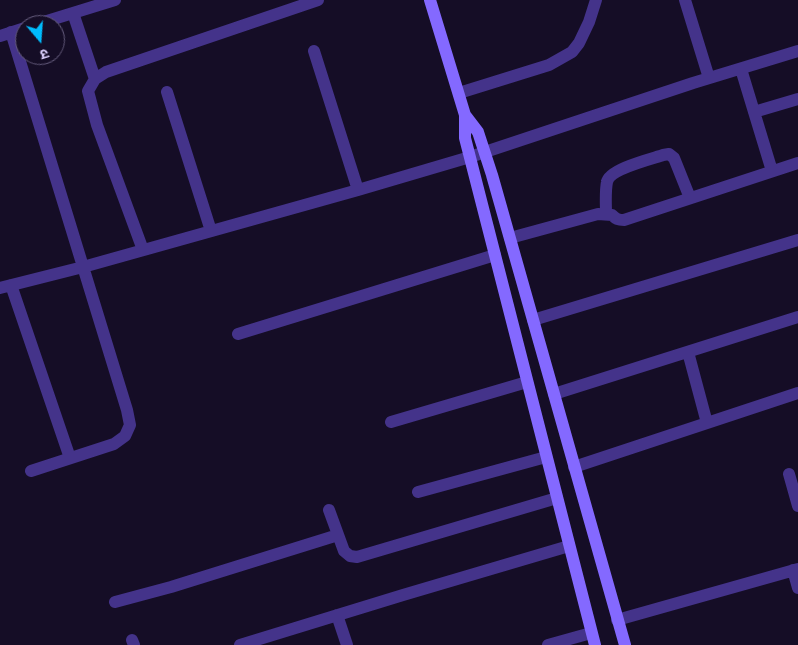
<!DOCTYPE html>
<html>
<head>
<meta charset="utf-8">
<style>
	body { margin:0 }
	#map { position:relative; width:798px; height:645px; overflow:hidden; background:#150d26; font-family:Figtree,"Noto Sans Devanagari",sans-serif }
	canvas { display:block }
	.north { position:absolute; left:15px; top:15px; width:50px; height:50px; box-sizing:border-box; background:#150d26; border:1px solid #655c7d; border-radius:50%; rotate:162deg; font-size:14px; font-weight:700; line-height:20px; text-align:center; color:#ded2ff }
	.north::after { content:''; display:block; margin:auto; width:18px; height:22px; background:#00bcfd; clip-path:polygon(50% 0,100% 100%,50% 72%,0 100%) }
</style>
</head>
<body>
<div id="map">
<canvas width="798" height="645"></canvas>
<div class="north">उ</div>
</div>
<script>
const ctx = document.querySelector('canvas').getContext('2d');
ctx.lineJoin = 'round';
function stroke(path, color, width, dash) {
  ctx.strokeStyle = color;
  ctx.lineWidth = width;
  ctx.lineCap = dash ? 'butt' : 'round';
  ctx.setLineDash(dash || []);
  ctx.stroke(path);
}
const street = new Path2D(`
	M685,0L709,78
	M73,13L95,79
	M34,25L115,0
	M11,32L127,410L130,425L125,436L114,444L31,471
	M0,36L25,28
	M314,51L358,190
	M741,69L772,171
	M167,92L211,231
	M459,93L549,65L572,52L579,43L589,22L596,0
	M754,112L798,99
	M606,214C606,204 605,192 607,182C609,169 651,159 663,155L669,154L674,158L690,198
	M510,238L598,214L612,215C616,219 618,220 624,220L798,163
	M143,250L97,125L88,91L95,79L106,72L318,0
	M11,285L70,458
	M0,288L83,267L358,190L470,157L693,83L798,51
	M533,320L798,240
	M238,334L495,255
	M688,352L707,423
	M554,394L798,317
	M391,422L527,382
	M574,467L798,393
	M789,474L798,506
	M418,492L546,457
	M329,510L344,551L350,556L357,557L557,498
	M793,570L798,588
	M115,602L171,587L338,535
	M337,615L347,645
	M617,620L798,569
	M132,640L134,645
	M240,645L403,595L569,546
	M548,645L591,633`);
const secondary = new Path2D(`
	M430,0L465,115V138L595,645
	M465,115L478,132L492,175L625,645`);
stroke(street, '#44338a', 12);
stroke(secondary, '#8469ff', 12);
</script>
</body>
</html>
